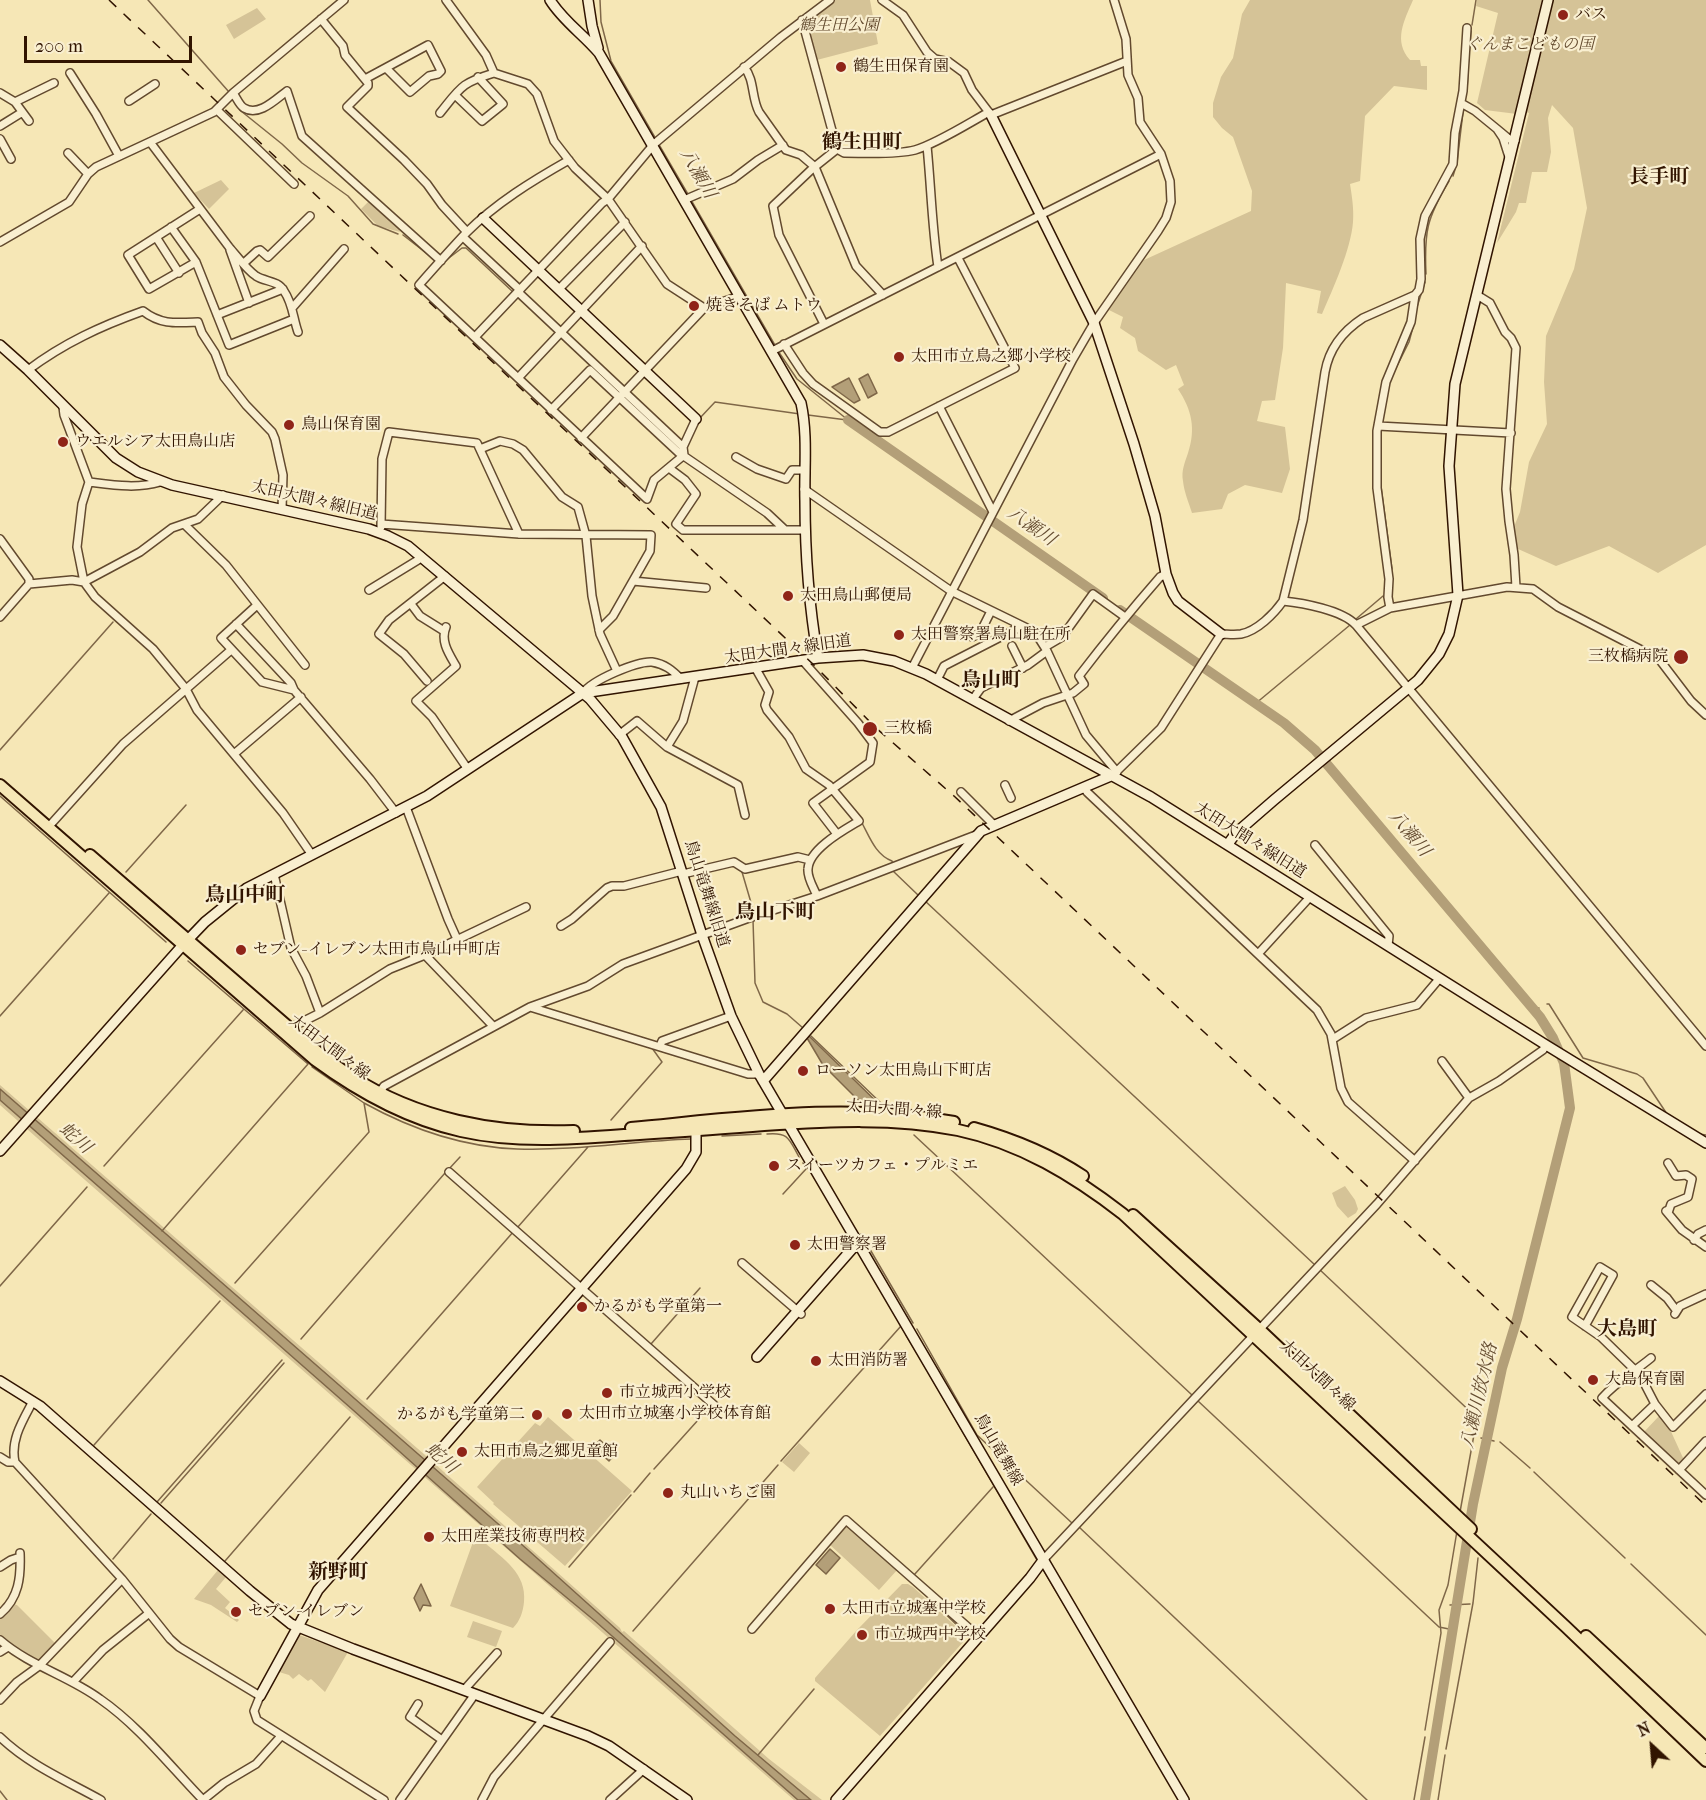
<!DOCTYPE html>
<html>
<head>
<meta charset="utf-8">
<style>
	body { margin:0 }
	#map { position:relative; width:1706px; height:1800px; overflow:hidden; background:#f6e7b6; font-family:"IM FELL French Canon",serif }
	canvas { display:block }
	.north { position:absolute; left:1622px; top:1716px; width:60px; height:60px; -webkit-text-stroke:4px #f9efd0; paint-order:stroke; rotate:334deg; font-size:16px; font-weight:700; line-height:24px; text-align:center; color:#311400 }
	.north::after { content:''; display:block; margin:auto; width:21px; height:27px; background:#311400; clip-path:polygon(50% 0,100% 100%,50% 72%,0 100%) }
	.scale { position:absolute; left:24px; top:36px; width:168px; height:27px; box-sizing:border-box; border:3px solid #311400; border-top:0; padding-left:8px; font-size:18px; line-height:21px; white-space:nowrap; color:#311400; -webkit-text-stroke:4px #f9efd0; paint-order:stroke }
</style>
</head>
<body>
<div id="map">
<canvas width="1706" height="1800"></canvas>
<div class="north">N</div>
<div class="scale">200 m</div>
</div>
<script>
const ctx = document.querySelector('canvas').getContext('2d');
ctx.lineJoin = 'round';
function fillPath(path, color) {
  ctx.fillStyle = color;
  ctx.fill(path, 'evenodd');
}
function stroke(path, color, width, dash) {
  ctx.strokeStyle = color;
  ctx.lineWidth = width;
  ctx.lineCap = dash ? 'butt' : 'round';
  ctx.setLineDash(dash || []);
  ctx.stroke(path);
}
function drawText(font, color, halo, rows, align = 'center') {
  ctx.font = font + ' "IM FELL French Canon","Noto Serif JP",serif';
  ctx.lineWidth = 4.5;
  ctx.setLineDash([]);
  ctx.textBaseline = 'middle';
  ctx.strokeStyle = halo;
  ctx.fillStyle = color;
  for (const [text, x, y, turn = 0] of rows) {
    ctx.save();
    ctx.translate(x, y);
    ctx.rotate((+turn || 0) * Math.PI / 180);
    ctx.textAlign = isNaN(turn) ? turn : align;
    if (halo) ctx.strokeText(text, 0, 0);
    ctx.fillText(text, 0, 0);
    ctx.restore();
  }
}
const green = new Path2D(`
	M830,0H870L878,44L813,61L802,20Z
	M1250,0H1413C1404,21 1393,41 1410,60H1420L1421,66H1427V90L1394,86L1365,116L1360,181L1350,184C1352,197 1354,209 1353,222C1351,249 1333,289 1322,314L1317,313L1321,291L1286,283L1283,348L1275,400L1262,401L1257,421L1285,427L1290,469L1282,493L1245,485L1228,494L1222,509L1192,513C1189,503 1184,492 1183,481C1181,471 1185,462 1188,453C1196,429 1192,410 1178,389L1184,385L1176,365L1166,370L1138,351L1135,338L1120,328L1123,317L1109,310L1144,260L1251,211L1252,191L1233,137L1222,128L1213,117V103L1221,77L1233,58L1242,14Z
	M1477,0H1706V545L1658,573L1609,546L1556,566L1507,544L1520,512L1529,462L1547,424L1544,382L1546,336L1574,269L1587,208L1573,128L1552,105L1548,118L1551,152L1547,172H1532L1526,203H1519L1516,212L1497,243L1529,113L1518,110L1517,114L1485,110L1477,103L1498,13L1476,6Z
	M257,8L266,19L234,39L226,25Z
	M221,180L229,189L209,209L194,193Z
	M371,199L397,225L400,232L378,226L361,209Z
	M0,1085L425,1455L433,1465L435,1464L620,1628L622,1632L624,1631L769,1759L822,1800H811L808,1798L735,1736L528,1550L0,1089Z
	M0,1100L353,1410L520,1559L595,1621L798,1800H794L45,1145L0,1105Z
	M1345,1186L1355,1200L1358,1209L1356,1213L1348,1218L1337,1206L1332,1193Z
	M1660,1415L1668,1425L1684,1460L1677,1465L1643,1433Z
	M548,1417L632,1491L565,1566L493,1504L494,1503L477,1487L535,1423L540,1426Z
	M799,1443L810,1453L794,1472L782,1462Z
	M844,1526H847L898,1569L879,1590L829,1544Z
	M473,1542H484C503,1559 527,1573 524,1602C523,1612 520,1621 513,1628L450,1606Z
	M218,1570L226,1577L216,1589L230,1602L225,1608L239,1620L237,1622L211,1605L194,1599Z
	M902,1584H908L913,1587L964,1634V1641L880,1736L815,1681V1678L857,1630Z
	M13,1604L17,1605L54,1642L55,1645L39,1662L16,1650L0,1636V1617Z
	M473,1621L502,1631L496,1647L467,1637Z
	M299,1635L348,1652L325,1692L311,1679L308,1681L299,1674L293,1679L289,1675L279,1672Z`);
const water = new Path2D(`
	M868,374L877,393L868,398L859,379Z
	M849,378L860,400L854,403L832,387Z
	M809,1036L881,1106L863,1105L823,1065L807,1038Z
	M0,1089L528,1550L735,1736L811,1800H798L595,1621L520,1559L353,1410L0,1100Z
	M600,1440L615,1454L609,1461L593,1447Z
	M830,1549L840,1558L826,1574L816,1565Z
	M421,1584L431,1606L423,1605L420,1611L414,1598Z`);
const stream = new Path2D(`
	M148,0L229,92
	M600,0L601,22L611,61L656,139
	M586,16L589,34
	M1472,25L1476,0
	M1468,67L1471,31
	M1467,90L1468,73
	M235,102L241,111L282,144L302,163L348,196L373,224L398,234
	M658,143L689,196
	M1453,176L1457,163L1463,112
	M691,200L776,347
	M403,235L430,256
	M441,264L462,248H466L513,292
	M1426,274C1424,231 1427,218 1449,181
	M1416,310L1425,282
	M778,351L797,379L848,420
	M1393,374L1409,342L1414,323
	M603,377L619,392
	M625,397L661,431
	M808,415L847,420
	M699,419L715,402L800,414
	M1380,479L1392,569
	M1356,619L1383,596
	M1255,704L1350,625
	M0,750L113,622
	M0,796L166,942
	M862,823C870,838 876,855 892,861L893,864
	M893,868V871L918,895
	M126,872L186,805
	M742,872L752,906L753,915
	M924,900L1315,1265
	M753,920L755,983L763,1002L787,1014L803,1028
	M1547,1004H1549L1583,1058L1637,1074L1643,1078L1667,1114
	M1535,1010L1539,1008
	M0,1016L109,893
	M811,1036L883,1105
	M364,1103C411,1129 462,1147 517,1149C575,1151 633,1141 691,1139
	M611,1120L662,1062L652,1048
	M767,1134C789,1132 789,1139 799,1157
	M1699,1134L1706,1135
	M914,1135L1192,1395
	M722,1136L761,1134
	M104,1166L243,1010
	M448,1170L460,1157
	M783,1194L806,1169L803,1163
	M517,1228L588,1147
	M162,1231L308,1064L188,961
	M861,1234L913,1323
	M1319,1269L1477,1418L1460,1512
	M235,1283L369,1132L364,1103L312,1067
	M0,1286L87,1187
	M917,1329L977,1435L1072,1523
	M906,1335L927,1370
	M301,1339L445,1173
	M651,1344L700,1288
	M928,1372L945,1401
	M367,1399L514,1231
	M1198,1401L1439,1627L1454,1630
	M949,1408L1037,1560
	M1481,1438L1494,1441
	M1500,1442L1530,1468
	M94,1445L220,1301
	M781,1461L901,1326L904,1331
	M654,1469L708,1409
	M1534,1472L1625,1558
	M634,1492L650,1473
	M157,1502L282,1360
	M161,1503L284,1363
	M1079,1527L1367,1800
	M113,1559L151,1514
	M225,1561L350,1417
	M1631,1564L1706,1635
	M569,1567L631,1495
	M1044,1571L1093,1653
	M914,1575L993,1487
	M922,1591L972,1640
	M1450,1605L1470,1604
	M633,1631L778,1465
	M1425,1730L1441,1633L1439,1610L1448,1585L1457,1531
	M1446,1749L1473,1603L1478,1558
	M758,1755L814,1689
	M0,1791L7,1800
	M1414,1800L1425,1737
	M1438,1800L1445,1755`);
const river = new Path2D(`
	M848,420L1103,598
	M1120,610L1284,723L1315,750L1540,1017L1553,1038L1564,1063L1570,1108L1517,1319L1502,1368L1473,1504L1425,1800`);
const street = new Path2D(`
	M446,0L486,55L494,73L528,84L537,94L554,141L575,168L608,199L667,284L704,308
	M882,0L903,15L927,52L935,59L949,62L964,73L972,90L991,115L1127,61
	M321,19L343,46L345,55L368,83V86L347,107L404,160L427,184L442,205L467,232
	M802,20L837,149L844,153C865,153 896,155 915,150C936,144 969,123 989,112
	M744,67C755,80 751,97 759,112L786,150L801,155L815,167L856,266L883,295
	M70,73L96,114L119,156
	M365,79L428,45L441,71L438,74L429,76L410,92L386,68
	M0,93L15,102L29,121
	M233,93C237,98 239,105 244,108C259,117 276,99 287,91L302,136L441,261
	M455,95L482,121L503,104L478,77
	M129,101L155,84
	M15,102L54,83
	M1461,103L1475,111L1497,129
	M217,110L294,184
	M440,113C461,87 461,83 494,73
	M0,126L21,113
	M0,139L11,159
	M150,142L229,247C237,256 246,269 256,276C265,282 278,280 284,291C293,304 293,318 298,332
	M927,146C931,186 932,227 938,267
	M68,153L88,174
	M1509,157L1503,138L1497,129L1509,139L1515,141
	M569,160C532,181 496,203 466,233C450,250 434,268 419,285L647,499L654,480L684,455L683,447L696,419
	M684,200L733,179L758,160L783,145
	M171,227L196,262L229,345L294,319
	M156,237L179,273
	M463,237L520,290
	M0,242L69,202L88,174L96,167L214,112L233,93L344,0
	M230,250L249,303
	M196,262L149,289L128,255L200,209
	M244,263L257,251L260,250L268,257L310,216
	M559,289L625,222
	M518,292L683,447
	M1477,295L1490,303L1505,332L1511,338L1516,348L1506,489L1509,521L1514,555L1516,587
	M293,307L344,249
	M217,315L283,289
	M824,324L779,235L773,206L812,169L837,149
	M475,337L602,203L608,199L654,144L781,37L830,0
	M784,344L803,373L813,384L880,432H888L1015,368L958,258
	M772,351L1161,154
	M28,370C64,343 101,326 143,311C161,325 176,323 198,322L202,333L215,353L224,377L246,405L272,432L275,439L283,475L282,509
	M518,378L642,246
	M939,406L993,512
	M63,407L64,415L89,482L82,504L77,547L84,582L95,597L153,649L186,689L197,710L283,813L312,855
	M551,410L590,370L678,452L767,513L784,529
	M1378,426L1511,433
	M581,438L704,308L740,296
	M480,449L500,441L513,444L523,450L562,497L578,507L586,536L592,596L600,634L617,671
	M736,457L757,469L786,479L792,470H804
	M669,468L685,480L696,494L676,524L683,530H805
	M89,482C113,485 137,489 160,482
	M804,489L951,591L1035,632L1047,651L1086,735L1117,772
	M381,524L519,534L651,535L650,551L613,616L599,630
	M185,525L226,565L305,665
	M381,527L382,459L389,432L477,443L519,534
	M0,539L29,579V584
	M633,581L706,588
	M369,590L418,560L421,556
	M1283,601L1303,520L1325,372C1329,349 1343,331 1363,318L1415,295L1419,290L1421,279L1420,239L1425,216L1453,164L1455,133L1463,91L1467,28
	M411,604L420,616L444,631
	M256,606L221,638L262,682L294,690
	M1390,608L1388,597L1389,579L1377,488V431L1386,382L1411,322L1415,295
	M0,617L29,584L72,580L84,582L140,552L172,528L198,519L223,495
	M236,624L291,683L294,690L370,779L396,813
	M1356,625L1390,608L1507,587L1533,589L1558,607L1659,659L1691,701L1706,715
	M446,627C440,641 449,654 456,666L416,701L432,717L467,768
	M972,637L980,633L991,611
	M1012,646L1023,668
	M1045,647L1062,637L1093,594L1125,617
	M803,661L858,723L873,743L870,762L813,803L837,834
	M912,668L1073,359L1094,323L1158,231L1166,218L1171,202L1170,181L1161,154L1140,122L1138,98L1128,75L1126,39L1114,0
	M756,669L769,692L765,705L767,710L789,737L806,769L829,785L859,821C844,830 809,849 808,869C807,878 814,888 817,896
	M695,677L683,721L667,747L738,785L745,815
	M937,680L944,666L1022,626
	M427,681L404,654L379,634L389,620L445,576
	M583,693C592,680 637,661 652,662C665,664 672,670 681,679
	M973,699L981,688L1028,665L1047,651
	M1009,721L1043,703L1073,693L1084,684L1079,676C1105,642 1132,609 1160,577L1166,574
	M619,735L637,721L667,747
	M234,754L301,697
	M1113,775L1161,728L1221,634C1227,634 1234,635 1241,634C1257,631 1274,614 1283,601C1303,603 1342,610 1356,625L1405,684L1706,1046
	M1005,785L1011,798
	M1084,787L1087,792L1317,1010L1331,1034L1341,1088L1348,1102L1415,1161
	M961,792L994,825
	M406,807L448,919L457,939
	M52,823L123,744L231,650
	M1315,845L1389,936L1388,946
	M274,874L291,948L306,976L320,1013
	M683,874L734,862L745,869L798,857L810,860
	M561,926L572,919L607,888L612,886H624L682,871
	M1258,954L1310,897
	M425,955L493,1026
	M530,1007L748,1074H759
	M290,1028L320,1013L390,969L425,955L526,907
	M1333,1039L1366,1018L1417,1005L1439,979
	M660,1046L662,1041L731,1016
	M1442,1061L1469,1098
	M379,1093L384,1086L530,1007L588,986L623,964L749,918L817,896L976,835
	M449,1172L714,1405
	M1666,1211L1682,1230L1706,1247
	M1668,1213L1671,1204L1688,1197L1692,1179L1686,1175L1676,1176L1668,1163
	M1694,1240L1698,1234L1706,1230
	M742,1263L801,1314
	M1651,1285L1667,1298L1676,1310
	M1675,1314L1680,1306L1706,1294
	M1585,1326L1613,1275L1600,1267L1572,1317L1601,1337L1640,1375L1655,1404L1673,1427L1706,1394
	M1651,1358C1634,1372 1616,1382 1602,1398L1706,1495
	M33,1401C23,1420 10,1440 15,1462L122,1579L170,1639L179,1647L260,1696L254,1711L257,1720L384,1800
	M1632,1426L1655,1404
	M0,1457L8,1462H15
	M1679,1470L1706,1441
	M1044,1559L1377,1204L1469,1098L1499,1081L1543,1050L1546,1045
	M0,1567L11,1560L20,1557
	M0,1614C19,1598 21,1577 20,1553
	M752,1629L846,1520L979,1637
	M0,1640C30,1666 69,1676 100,1699C139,1726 170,1766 203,1800
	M0,1652L8,1647
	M73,1682L103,1650L148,1614
	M464,1690L497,1653
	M0,1700L17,1682L39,1666L122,1579
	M418,1704L410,1717L442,1740
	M0,1737C29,1765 67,1781 101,1800
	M203,1800L224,1783L256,1764L281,1736
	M400,1800L475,1694
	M482,1800L494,1777L610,1642
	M610,1800L644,1769`);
const secondary = new Path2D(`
	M550,0C563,21 583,34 599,53L801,403C808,435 804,469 805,501C805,554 809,606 818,658
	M588,0L592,26L598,48
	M991,115L1094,323L1134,444L1155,516L1166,574L1173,593L1178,601L1221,634
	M483,218L696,419
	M0,345L28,370L116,458L138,472L172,485L369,529L388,536L408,546L590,699L622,737L661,807L702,935L731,1016L759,1074L1184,1800
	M1228,844L1236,833L1274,800L1418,680L1439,654L1449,634L1458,595L1449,466L1455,384L1548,0
	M763,1081L981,831L1113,775
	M0,1151L182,946L205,922L247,888L427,796L583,693L818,658L863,655L894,661L926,674L1151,797L1546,1045L1706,1143
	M757,1357L852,1249L860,1244
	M0,1381L40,1406L250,1591L291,1624L353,1649L588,1736L609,1746L687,1800
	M260,1696L318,1590L686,1169L696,1152V1130
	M836,1800L1030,1578L1044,1559`);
const primary = new Path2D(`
	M0,785L315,1060C360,1093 407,1119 461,1131C514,1143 570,1139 624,1135C670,1132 717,1129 764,1125C829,1121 894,1117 958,1130C1020,1143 1074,1176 1123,1214L1566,1627L1706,1761
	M90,855L314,1049C326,1058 338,1068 351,1076C417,1119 496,1134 574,1131
	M631,1128C738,1118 848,1102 954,1122
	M974,1128C1013,1139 1050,1154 1083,1176
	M1133,1215L1259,1329L1471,1529
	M1586,1636L1706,1748`);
const rail = new Path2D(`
	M109,0L816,667L876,728L954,796L1706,1506`);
const markers = [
	[1563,15,6,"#8f2418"],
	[841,67,6,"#8f2418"],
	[694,306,6,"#8f2418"],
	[899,357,6,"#8f2418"],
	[289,425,6,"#8f2418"],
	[63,442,6,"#8f2418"],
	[788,596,6,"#8f2418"],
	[899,635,6,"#8f2418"],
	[1681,657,8,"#8f2418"],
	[870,729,8,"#8f2418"],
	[241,950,6,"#8f2418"],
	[803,1071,6,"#8f2418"],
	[774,1166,6,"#8f2418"],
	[795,1245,6,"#8f2418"],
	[582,1307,6,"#8f2418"],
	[816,1361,6,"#8f2418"],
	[1593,1380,6,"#8f2418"],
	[607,1393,6,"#8f2418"],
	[567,1414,6,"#8f2418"],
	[537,1415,6,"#8f2418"],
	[462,1452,6,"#8f2418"],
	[668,1493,6,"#8f2418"],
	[429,1537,6,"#8f2418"],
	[830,1609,6,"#8f2418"],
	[236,1612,6,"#8f2418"],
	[862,1635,6,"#8f2418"]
];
const poiNames = [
	["バス",1575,15],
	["鶴生田保育園",853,67],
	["焼きそば ムトウ",706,306],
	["太田市立鳥之郷小学校",911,357],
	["鳥山保育園",301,425],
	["ウエルシア太田鳥山店",75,442],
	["太田鳥山郵便局",800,596],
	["太田警察署鳥山駐在所",911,635],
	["三枚橋病院",1668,657,"right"],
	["三枚橋",884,729],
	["セブン−イレブン太田市鳥山中町店",253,950],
	["ローソン太田鳥山下町店",815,1071],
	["スイーツカフェ・プルミエ",786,1166],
	["太田警察署",807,1245],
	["かるがも学童第一",594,1307],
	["太田消防署",828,1361],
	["大島保育園",1605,1380],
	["市立城西小学校",619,1393],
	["太田市立城塞小学校体育館",579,1414],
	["かるがも学童第二",525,1415,"right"],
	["太田市鳥之郷児童館",474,1452],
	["丸山いちご園",680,1493],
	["太田産業技術専門校",441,1537],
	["太田市立城塞中学校",842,1609],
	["セブン-イレブン",248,1612],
	["市立城西中学校",874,1635]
];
const parkNames = [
	["鶴生田公園",839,26],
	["ぐんまこどもの国",1530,45]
];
const streetNames = [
	["太田大間々線旧道",314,501,13],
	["太田大間々線旧道",788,650,-8],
	["太田大間々線旧道",1250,841,32],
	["鳥山竜舞線旧道",706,894,72],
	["太田大間々線",329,1048,37],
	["太田大間々線",894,1110,4],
	["太田大間々線",1317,1376,43],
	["鳥山竜舞線",998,1450,60]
];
const waterNames = [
	["八瀬川",697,174,60],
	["八瀬川",1031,527,35],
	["八瀬川",1409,834,50],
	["蛇川",75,1139,41],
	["八瀬川放水路",1480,1396,-77],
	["蛇川",441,1459,41]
];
const quarterNames = [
	["鶴生田町",862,143],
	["長手町",1659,178],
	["鳥山町",991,681],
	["鳥山中町",245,896],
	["鳥山下町",775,913],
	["大島町",1627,1330],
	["新野町",338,1573]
];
fillPath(green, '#d5c397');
fillPath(water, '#b39f78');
stroke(water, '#7f6748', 1.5);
stroke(stream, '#7f6748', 1.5);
stroke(river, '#b39f78', 10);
stroke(street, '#62492e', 10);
stroke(secondary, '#311400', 12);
stroke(primary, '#311400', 14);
stroke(street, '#f9efd0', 7);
stroke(secondary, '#f9efd0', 9);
stroke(primary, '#f6e7b6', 10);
stroke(rail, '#311400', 1.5, [10, 10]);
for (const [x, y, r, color] of markers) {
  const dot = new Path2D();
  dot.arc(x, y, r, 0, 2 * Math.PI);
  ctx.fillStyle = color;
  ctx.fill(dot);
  stroke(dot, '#f9efd0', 2);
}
drawText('16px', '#311400', '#f9efd0', poiNames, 'left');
drawText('italic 16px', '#62492d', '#f9efd0', parkNames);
drawText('16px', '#311400', '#f9efd0', streetNames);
drawText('italic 18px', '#654c30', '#f9efd0', waterNames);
drawText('bold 20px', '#311400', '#f9efd0', quarterNames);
</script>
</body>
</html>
